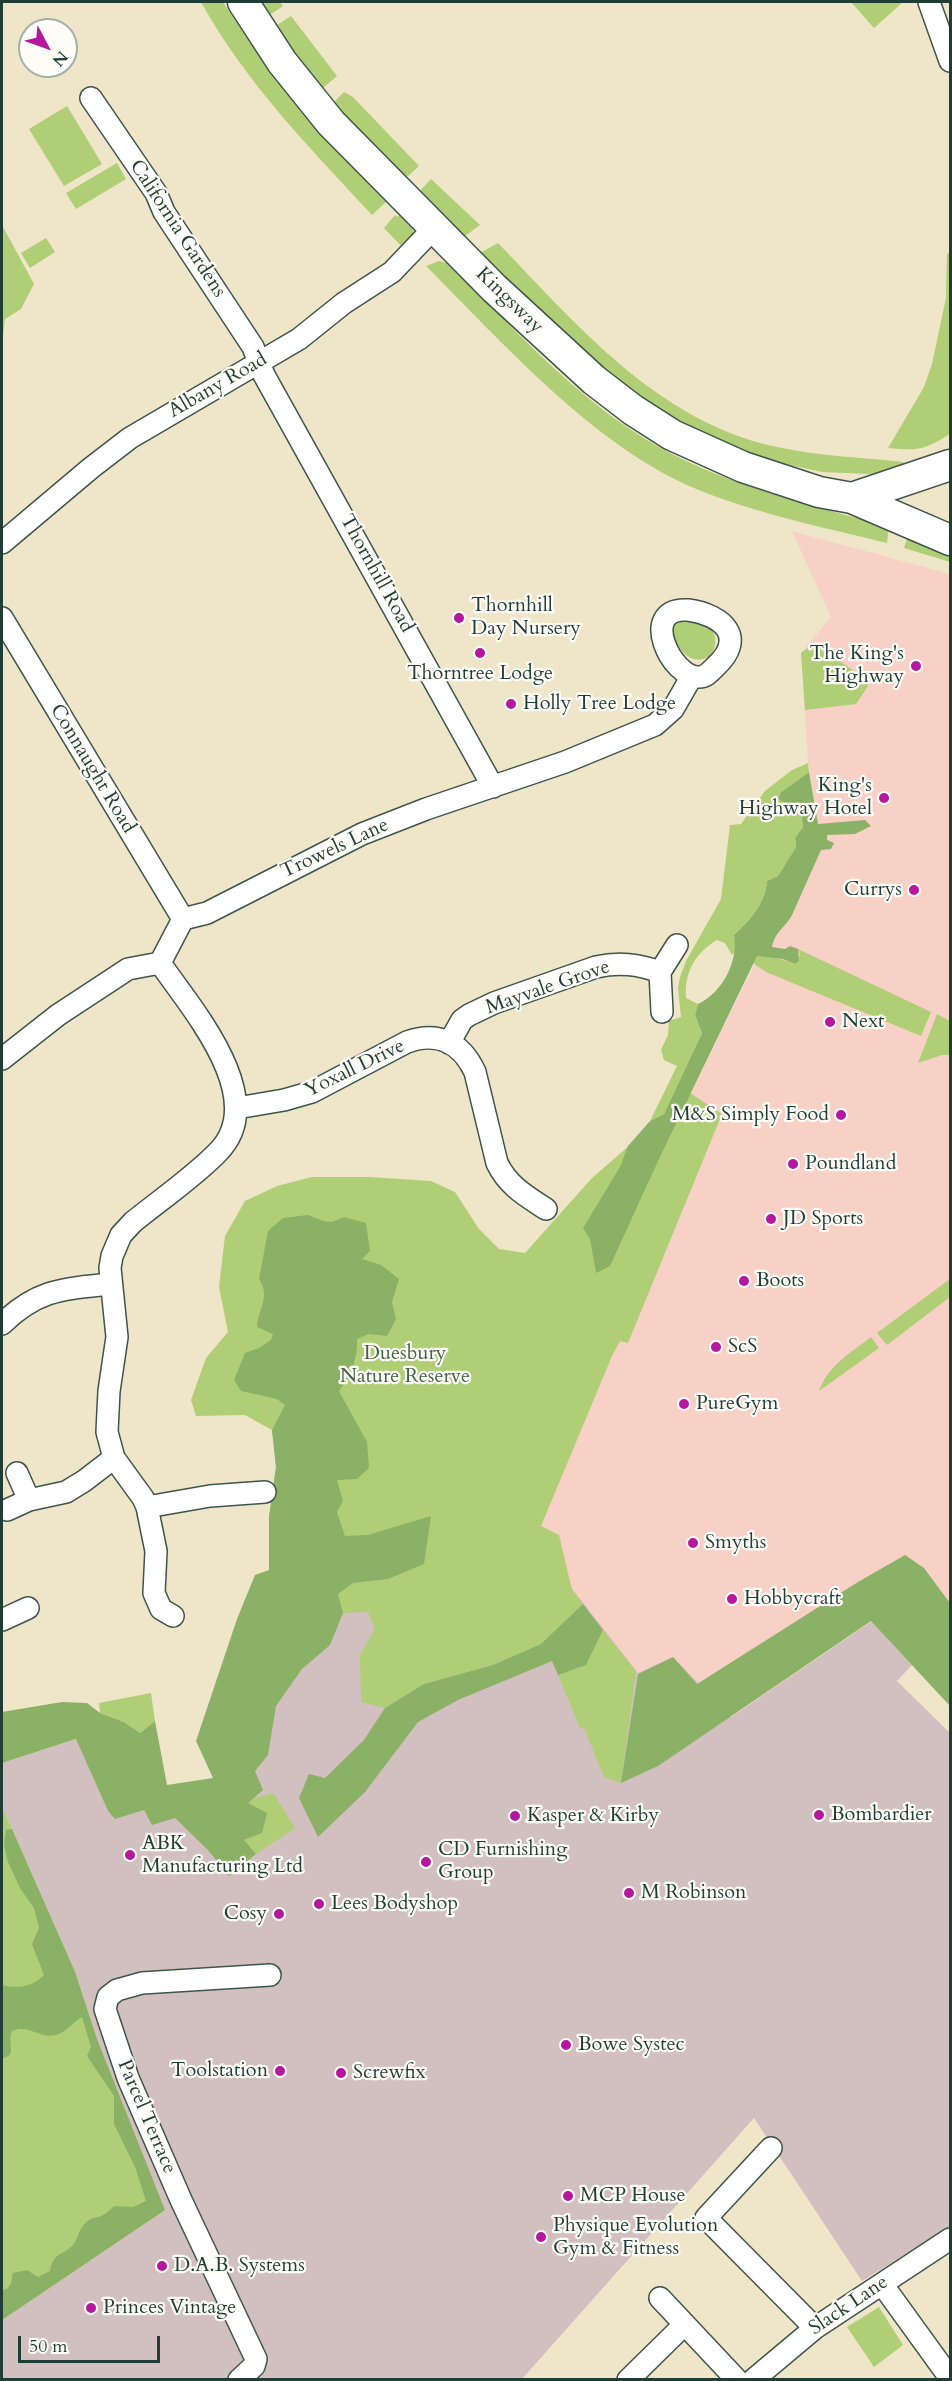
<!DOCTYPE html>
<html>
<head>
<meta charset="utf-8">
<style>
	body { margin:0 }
	#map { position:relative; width:952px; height:2381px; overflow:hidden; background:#efe6ca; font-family:Cardo,serif }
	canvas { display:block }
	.frame { position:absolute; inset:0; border:3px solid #1f3d34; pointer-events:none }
	.north { position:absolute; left:18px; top:18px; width:60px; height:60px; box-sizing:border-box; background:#fdfcf7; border:2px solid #a4b0a9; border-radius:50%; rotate:131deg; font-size:16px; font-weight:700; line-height:24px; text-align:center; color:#1f3d34 }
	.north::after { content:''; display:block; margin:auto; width:21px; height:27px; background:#b5179e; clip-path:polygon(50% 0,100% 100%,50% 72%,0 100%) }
	.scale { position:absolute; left:18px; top:2336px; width:142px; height:27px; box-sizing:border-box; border:3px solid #1f3d34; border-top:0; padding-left:8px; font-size:18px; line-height:21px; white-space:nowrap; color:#1f3d34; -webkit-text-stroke:4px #fdfcf7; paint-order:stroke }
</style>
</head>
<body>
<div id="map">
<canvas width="952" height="2381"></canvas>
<div class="frame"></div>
<div class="north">N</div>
<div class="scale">50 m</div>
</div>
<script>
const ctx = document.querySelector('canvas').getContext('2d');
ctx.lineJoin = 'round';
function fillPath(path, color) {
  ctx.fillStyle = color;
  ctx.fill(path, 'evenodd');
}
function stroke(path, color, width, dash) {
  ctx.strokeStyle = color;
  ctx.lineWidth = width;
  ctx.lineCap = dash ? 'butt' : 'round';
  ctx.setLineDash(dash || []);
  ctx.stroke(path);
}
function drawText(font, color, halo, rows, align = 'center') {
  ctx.font = font + ' Cardo,serif';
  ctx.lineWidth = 4.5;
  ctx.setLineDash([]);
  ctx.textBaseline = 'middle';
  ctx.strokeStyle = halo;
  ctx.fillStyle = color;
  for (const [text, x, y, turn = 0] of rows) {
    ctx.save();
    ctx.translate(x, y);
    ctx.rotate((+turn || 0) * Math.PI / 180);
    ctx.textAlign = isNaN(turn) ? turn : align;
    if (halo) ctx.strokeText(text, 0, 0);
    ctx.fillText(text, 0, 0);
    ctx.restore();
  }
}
const built = new Path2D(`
	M792,531L950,574V1603L924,1568L697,1684L638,1674L506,1504L658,1161L819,832L808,763L801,653L831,617Z`);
const industrial = new Path2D(`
	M506,1504L638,1673L673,1657L731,1717L872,1621L912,1665L897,1681L950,1733V2226L862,2281L754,2118L522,2379H2V2320L165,2210L97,2039L75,1972L2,1806V1763L77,1739L108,1811L167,1795L208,1849L280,1573Z`);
const green = new Path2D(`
	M201,2H223L251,44L307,118L386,202L372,215C310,148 245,82 201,2Z
	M259,2H280L283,6L268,16Z
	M851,2H903L874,28Z
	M291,16L337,76L322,89L294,52L277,25Z
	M344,92L353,97L419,166L408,176H402L339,111L335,101Z
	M67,106L102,164L64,186L29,129Z
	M117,163L126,179L76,209L66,193Z
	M431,179L480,225L465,236L418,193Z
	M395,215L397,217L399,215L412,228L415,236L406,251L384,228Z
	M2,225L34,284L21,309L5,319L2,344Z
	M46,238L55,252L30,268L21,253Z
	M498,243C577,325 656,419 772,446C815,456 860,457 903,462L907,469L870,474L822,472L739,454L656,414L544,319L480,253Z
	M950,253V434C924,450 919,451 888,448L924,387L932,364L946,298L947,254Z
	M439,261L450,264C519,334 588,413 678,457C744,490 819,507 889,527L887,543C823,527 756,514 694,488C593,445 503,343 426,266Z
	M909,532L950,554V562L904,548Z
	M683,620C689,621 696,621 702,623C726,631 715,668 691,658C681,654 675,641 670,632L675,623Z
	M815,643L870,683L856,704L805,710L801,653Z
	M808,763L809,772L780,793L778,799L801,812L803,827L795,838L796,847L778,876L767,881C766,902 750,921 734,935L737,949L732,955L725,943L717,940C695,953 684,973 686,998L698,1004L695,1015L702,1033L664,1114L650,1121L677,1066L664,1060L661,1050L668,1035L669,1021L681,1017L678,988L680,977L686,961L721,899L730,825L741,824L765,791L792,770Z
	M798,949L931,1012L921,1036L766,972L753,963L757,956C770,956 783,959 795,964L800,955Z
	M937,1014L950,1021V1055H942L918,1063Z
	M690,1093L722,1114L628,1343L620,1341L612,1356L541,1526L559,1535L572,1590L583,1604L541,1644L493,1665L424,1684L385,1708L361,1702L360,1655L375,1629L368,1612L343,1613L338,1594L353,1583L388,1579L427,1541L429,1528L280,1573L269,1517L276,1467L272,1430L245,1415L196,1416L191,1400L206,1358L228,1332L219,1287L225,1236L245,1201L277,1186L312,1177H369L431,1181L455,1192L479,1229L499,1249L525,1253L592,1178L630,1145L658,1160Z
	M950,1279V1297L887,1345L877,1333Z
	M871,1337L879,1348L819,1391C828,1366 850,1353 871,1337Z
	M603,1630L636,1671L621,1783L604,1777L584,1728H580L558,1675L586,1665Z
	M151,1693L155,1721L140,1733L124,1722L100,1713L99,1703Z
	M273,1793L295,1828L256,1854L244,1840L262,1833L248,1803L254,1798Z
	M2,1806L75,1972L97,2039L165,2210L2,2320Z
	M879,2307L903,2345L874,2367L847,2327Z`);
const forest = new Path2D(`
	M809,772L818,824L865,820L871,826L855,834L827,835V840L834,843L831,849L821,850L792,915C786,927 775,931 772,947L785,949L790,946L798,949L799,961L795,964L783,959L757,956L658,1161L610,1266L596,1273L590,1239L583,1228L620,1167L628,1146L650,1121L664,1114L702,1033L695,1015L698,1004C722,993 739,961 734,935C750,921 766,902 767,881L778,876L796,847L795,838L803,827L801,812L778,799L780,793Z
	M308,1215L323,1221L332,1222L344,1217L366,1223L370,1251L362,1259L381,1265L399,1279L392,1302L396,1319L387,1336L369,1334L357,1339C358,1359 351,1374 339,1391L367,1442L369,1468L357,1479L337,1480L343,1501L337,1512L345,1536L368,1535L431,1516L424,1564L388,1579L353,1583L338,1594L343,1613L330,1645L302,1669L276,1706L268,1755L255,1771L263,1790L248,1803L267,1813L262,1833L244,1840L256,1854L229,1876L208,1850L175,1818L152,1825L144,1810L115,1819L108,1811L76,1739L2,1763V1712L62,1702L87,1703L100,1713L124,1722L140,1733L155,1721L167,1785L213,1778L196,1741L237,1619L255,1575L269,1570V1517L276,1467L272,1430L285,1405L277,1399L241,1391L234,1380L245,1353L259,1348L271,1340L273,1334L257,1327C258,1309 271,1297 259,1279L268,1231L283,1218Z
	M905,1555L924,1568L950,1603V1706L871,1621L658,1766L621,1783L638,1674L673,1657L697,1684L858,1582Z
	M583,1604L603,1630L586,1665L558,1675L552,1661L458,1700L418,1722L365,1792L318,1837L299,1798L309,1774L325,1778L364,1740L385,1708L424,1684L493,1665L541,1644Z
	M12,1829L75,1972L97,2039L165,2210L2,2320V2290L7,2289L11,2283L13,2273L27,2270L38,2277L50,2271C53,2253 61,2256 71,2247C80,2239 77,2228 89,2220C93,2217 99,2218 103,2215C107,2213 111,2209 114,2206L133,2207L146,2201L135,2167L114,2124V2096L87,2056L91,2047L82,2017C74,2021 67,2031 59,2034C41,2041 30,2023 12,2031C8,2040 13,2046 10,2055L2,2059V1985C17,1989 33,1987 44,1975L32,1944L39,1928L34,1908L20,1888L8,1862L4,1845L6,1830Z`);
const minor = new Path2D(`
	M929,2L950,61
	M91,98L156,193L164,212L253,347L264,375L493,787
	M2,543L91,468L130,438L299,339L344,303L392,272L434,228
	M688,610C724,615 747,638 715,667C710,672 706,677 699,677C672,679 637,607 688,610Z
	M2,618L183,919
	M160,963C191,1008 271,1099 218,1152C194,1177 160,1200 133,1222L121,1235L112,1256L110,1268L117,1337L109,1391L107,1432L114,1458L143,1498L147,1507L156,1551L154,1593L161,1609L173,1616
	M662,1012L660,972L677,945
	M449,1043L462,1020L469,1015L494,1003L596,967C619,962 638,964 660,972
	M2,1059L58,1015L128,969L160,963L183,919L207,913L362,834L426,809L565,762L655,725L673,709L692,676
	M237,1108L284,1100L312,1092L407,1042C438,1031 461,1042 475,1072L497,1163C508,1186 526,1196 546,1209
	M2,1324C38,1289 63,1289 111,1284
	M17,1473L29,1500L66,1492L84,1481L114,1458
	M147,1507L210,1496L265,1492
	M7,1510L29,1500
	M2,1620L28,1608
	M771,2148L706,2218L815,2328
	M882,2284L950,2378
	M660,2298L737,2380
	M239,2380L254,2366L256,2359L181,2200L128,2078L105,2009L108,1997L117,1990L142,1983L270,1975
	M628,2380L684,2325
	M753,2380L815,2328L950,2239`);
const highway = new Path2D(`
	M243,2L282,62L331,123L494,288L594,380L633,410L672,435L743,467L819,492L852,498L950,540
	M852,498L950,465`);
const markers = [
	[459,618,6,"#b5179e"],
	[480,653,6,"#b5179e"],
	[916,666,6,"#b5179e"],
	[511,704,6,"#b5179e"],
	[884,798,6,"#b5179e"],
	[914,890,6,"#b5179e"],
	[830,1022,6,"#b5179e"],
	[841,1115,6,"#b5179e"],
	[793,1164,6,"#b5179e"],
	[771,1219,6,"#b5179e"],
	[744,1281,6,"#b5179e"],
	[716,1347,6,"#b5179e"],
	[684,1404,6,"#b5179e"],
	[693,1543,6,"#b5179e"],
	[732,1599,6,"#b5179e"],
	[819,1815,6,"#b5179e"],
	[515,1816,6,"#b5179e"],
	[130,1855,6,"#b5179e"],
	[426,1862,6,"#b5179e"],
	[629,1893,6,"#b5179e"],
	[319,1904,6,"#b5179e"],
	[279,1914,6,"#b5179e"],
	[566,2045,6,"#b5179e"],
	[280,2071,6,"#b5179e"],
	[341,2073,6,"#b5179e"],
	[568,2196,6,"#b5179e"],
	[541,2237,6,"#b5179e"],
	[162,2266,6,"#b5179e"],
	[91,2308,6,"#b5179e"]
];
const streetNames = [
	["California Gardens",177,229,57],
	["Kingsway",509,301,44],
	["Albany Road",218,386,-30],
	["Thornhill Road",376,574,61],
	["Connaught Road",92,769,59],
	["Trowels Lane",335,849,-25],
	["Mayvale Grove",548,988,-19],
	["Yoxall Drive",355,1069,-26],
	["Parcel Terrace",146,2117,67],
	["Slack Lane",849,2306,-34]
];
const poiNames = [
	["Thornhill",471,606],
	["Day Nursery",471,629],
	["The King's",904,654,"right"],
	["Highway",904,677,"right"],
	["Thorntree Lodge",480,674,"center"],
	["Holly Tree Lodge",523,704],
	["King's",872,786,"right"],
	["Highway Hotel",872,809,"right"],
	["Currys",902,890,"right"],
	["Next",842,1022],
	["M&S Simply Food",829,1115,"right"],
	["Poundland",805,1164],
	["JD Sports",783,1219],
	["Boots",756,1281],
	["ScS",728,1347],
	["PureGym",696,1404],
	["Smyths",705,1543],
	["Hobbycraft",744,1599],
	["Bombardier",831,1815],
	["Kasper & Kirby",527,1816],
	["ABK",142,1844],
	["Manufacturing Ltd",142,1867],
	["CD Furnishing",438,1850],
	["Group",438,1873],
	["M Robinson",641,1893],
	["Lees Bodyshop",331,1904],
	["Cosy",267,1914,"right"],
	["Bowe Systec",578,2045],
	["Toolstation",268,2071,"right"],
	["Screwfix",353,2073],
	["MCP House",580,2196],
	["Physique Evolution",553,2226],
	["Gym & Fitness",553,2249],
	["D.A.B. Systems",174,2266],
	["Princes Vintage",103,2308]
];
const parkNames = [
	["Duesbury",405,1354],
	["Nature Reserve",405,1377]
];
fillPath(built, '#f7d1c6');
fillPath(industrial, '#d2bfbf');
fillPath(green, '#afce75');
fillPath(forest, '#8bb166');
stroke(minor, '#3e564a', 24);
stroke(highway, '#3e564a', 33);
stroke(minor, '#fff', 21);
stroke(highway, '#fff', 30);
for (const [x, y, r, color] of markers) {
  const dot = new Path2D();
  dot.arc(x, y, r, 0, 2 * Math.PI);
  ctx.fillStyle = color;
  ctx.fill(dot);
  stroke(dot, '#fdfcf7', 2);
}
drawText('20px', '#1f3d34', '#fdfcf7', streetNames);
drawText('20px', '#1f3d34', '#fdfcf7', poiNames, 'left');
drawText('20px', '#436144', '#fdfcf7', parkNames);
</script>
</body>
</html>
